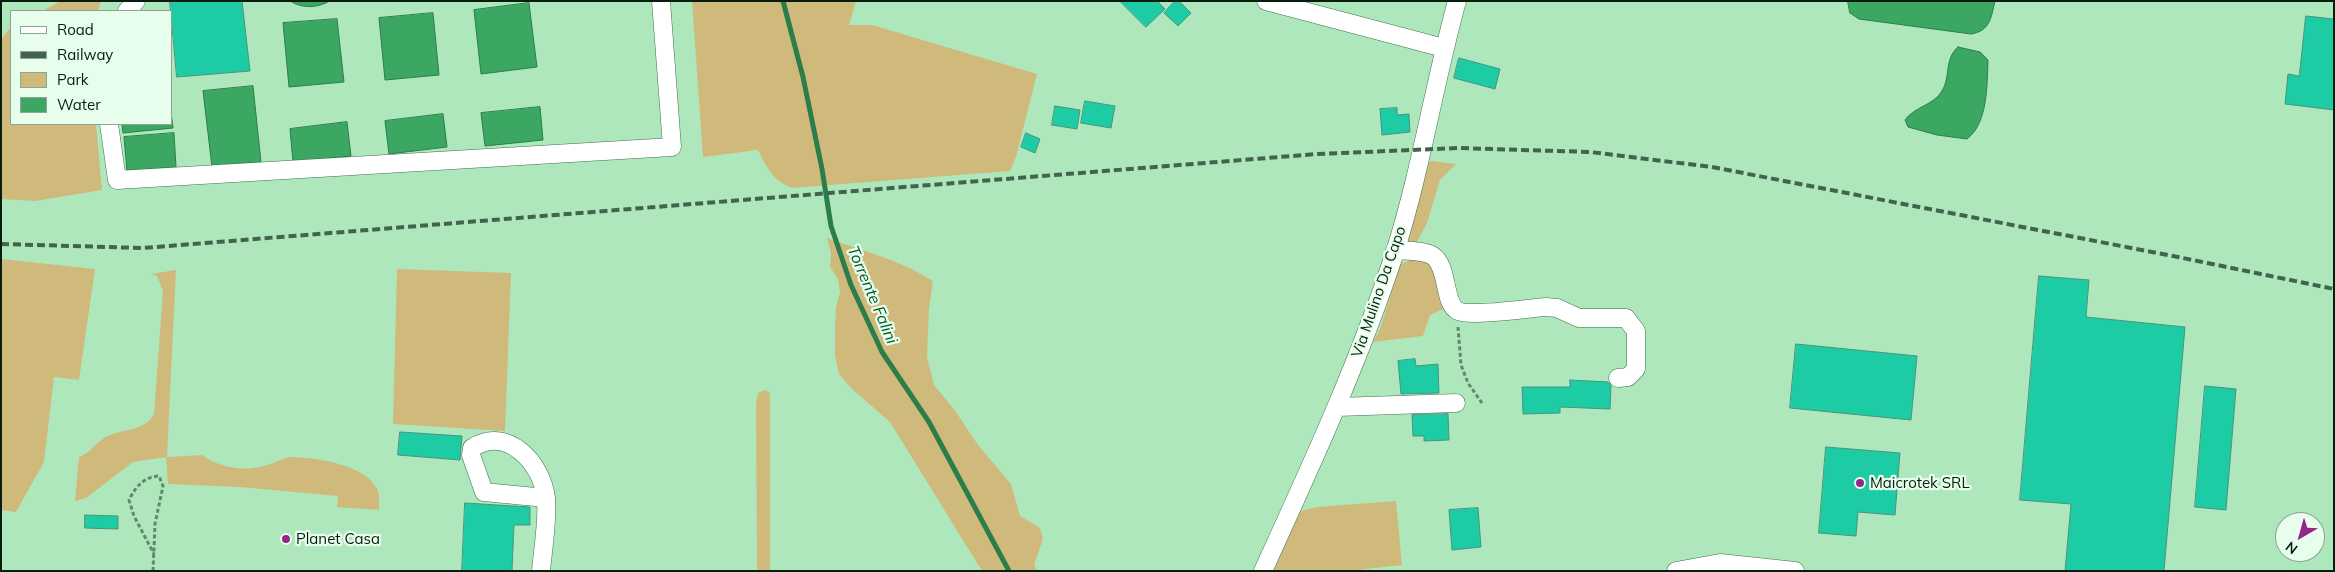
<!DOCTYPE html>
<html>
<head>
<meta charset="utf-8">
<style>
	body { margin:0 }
	#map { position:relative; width:2335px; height:572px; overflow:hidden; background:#afe7bd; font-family:Mulish,sans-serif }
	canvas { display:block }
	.frame { position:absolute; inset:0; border:2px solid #071d0e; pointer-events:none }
	.legend { position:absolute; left:10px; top:10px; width:162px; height:115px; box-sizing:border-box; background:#e8feed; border:1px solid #8ea494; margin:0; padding:6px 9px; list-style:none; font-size:15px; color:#071d0e }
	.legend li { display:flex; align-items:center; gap:10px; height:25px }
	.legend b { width:25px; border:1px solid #8ea494 }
	.north { position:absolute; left:2275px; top:512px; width:50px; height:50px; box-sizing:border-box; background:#e8feed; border:1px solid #8ea494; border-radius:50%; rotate:218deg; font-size:14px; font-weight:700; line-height:20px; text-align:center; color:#071d0e }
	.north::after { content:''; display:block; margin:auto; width:18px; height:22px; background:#942789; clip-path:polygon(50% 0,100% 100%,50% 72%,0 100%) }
</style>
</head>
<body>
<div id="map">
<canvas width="2335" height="572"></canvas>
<div class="frame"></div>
<ul class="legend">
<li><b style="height:6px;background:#fff"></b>Road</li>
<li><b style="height:6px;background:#42644c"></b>Railway</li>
<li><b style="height:14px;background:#cfba7b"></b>Park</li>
<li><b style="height:14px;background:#3ba763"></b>Water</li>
</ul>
<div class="north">N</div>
</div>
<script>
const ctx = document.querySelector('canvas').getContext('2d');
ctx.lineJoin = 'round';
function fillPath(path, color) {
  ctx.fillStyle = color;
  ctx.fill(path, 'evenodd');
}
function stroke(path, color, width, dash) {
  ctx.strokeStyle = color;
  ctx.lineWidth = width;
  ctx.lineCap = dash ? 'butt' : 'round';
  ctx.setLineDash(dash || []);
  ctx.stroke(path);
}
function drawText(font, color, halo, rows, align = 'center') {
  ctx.font = font + ' Mulish,sans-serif';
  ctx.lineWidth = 4.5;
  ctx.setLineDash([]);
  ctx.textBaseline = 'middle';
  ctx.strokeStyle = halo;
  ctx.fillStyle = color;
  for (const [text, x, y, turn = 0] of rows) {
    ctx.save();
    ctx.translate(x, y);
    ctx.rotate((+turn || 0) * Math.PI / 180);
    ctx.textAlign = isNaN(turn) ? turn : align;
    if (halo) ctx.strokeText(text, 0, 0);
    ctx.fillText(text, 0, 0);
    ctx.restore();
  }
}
const green = new Path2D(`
	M61,1H101L98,11H42Z
	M692,1H856L849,25H872L1037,74L1016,157L1010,171L792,188C772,180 767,168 758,150L703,157Z
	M11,27V124H96L102,190L35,201L1,199V39Z
	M1432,161L1456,164L1440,180L1427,223L1413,249L1404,248L1425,164Z
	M827,238C863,251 900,260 933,281L929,309L927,357L934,385L954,409L978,445L1011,484L1020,516L1040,528L1043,539L1034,565L1037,571H982L890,422L852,389L839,374L835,356V326L836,307L840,292L838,279L830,267L831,253Z
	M1416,258C1439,260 1441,290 1446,308L1430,315L1423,336L1373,342L1380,329L1400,264Z
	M1,259L95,269L79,380L54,377L44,462L16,512L1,510Z
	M397,269L511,273L505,431L393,424Z
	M176,270L167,457L202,455C219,468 246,472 267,465C275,463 285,457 293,457C318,458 368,465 378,491C380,497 379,504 379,510L337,507L338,496L240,487L168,484L166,457L133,462L86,498L75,501L79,457C90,453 95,444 104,438C120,428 144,433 154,414L163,291L157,276L151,274Z
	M765,390L770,393V571H757L756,404L758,393Z
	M1396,501L1402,565L1348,571H1268L1297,512L1317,507Z`);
const water = new Path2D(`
	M290,1H330C317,8 303,9 290,1Z
	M1848,1H1995C1991,18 1990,31 1971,34L1859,19L1850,13Z
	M529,3L537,67L481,74L474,10Z
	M433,13L439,75L385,80L379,18Z
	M337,19L344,82L289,87L283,23Z
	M1958,47L1980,52L1988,60C1987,85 1988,123 1967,139L1937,135L1908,127L1905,120C1914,107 1934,105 1942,91C1951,76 1944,59 1958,47Z
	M253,86L261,162L212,167L203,91Z
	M540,107L543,140L485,146L481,113Z
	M171,112L173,128L123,133L122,124H171Z
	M443,114L447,147L389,154L385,121Z
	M347,122L351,156L293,162L290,129Z
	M174,133L176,167L127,171L124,137Z`);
const stream = new Path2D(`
	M783,1L803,77L822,169L831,226L851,285L882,352L929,422L1009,571`);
const building = new Path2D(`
	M170,1H242L250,71L177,77Z
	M1120,1H1157L1165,9L1146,27Z
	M1175,1H1179L1191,13L1178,26L1164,13Z
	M2306,16L2334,19V110L2285,104L2288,74L2299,76Z
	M1459,58L1500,69L1495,89L1454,78Z
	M1085,101L1115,106L1111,128L1081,123Z
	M1055,106L1080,110L1077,129L1052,125Z
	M1397,108V115L1409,114L1410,132L1382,135L1380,109Z
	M1026,133L1040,139L1035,153L1021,147Z
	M2039,276L2089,280L2086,317L2185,327L2164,571H2065L2071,504L2020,500Z
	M1796,344L1917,356L1911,420L1790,408Z
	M1415,359L1416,366L1438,364L1439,393L1401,394L1398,361Z
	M1570,380L1608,382L1611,386L1610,409L1560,407V413L1523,414L1522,387H1570Z
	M2205,386L2236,389L2226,510L2195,507Z
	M1448,414L1449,440L1424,441V436H1413L1412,415Z
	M400,432L462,436L460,460L398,455Z
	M1826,447L1900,453L1895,515L1858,512L1856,536L1819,533Z
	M465,503L530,507V525H514L512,571H462Z
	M1478,508L1481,547L1452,550L1449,510Z
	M85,515L118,516V529L85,528Z`);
const path = new Path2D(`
	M1458,327L1461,365L1468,383L1482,403
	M153,571L155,524L163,486L159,476C144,477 136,486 129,500L134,516L154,554`);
const minor = new Path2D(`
	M1266,1L1444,48
	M127,11L136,1
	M109,124L117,180L672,147L661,1
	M1395,250C1406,251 1424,250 1433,256C1449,267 1443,304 1458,311C1470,317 1530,308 1546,307L1557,308L1579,318H1626L1636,331V369L1628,377L1618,378
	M1337,407L1456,403
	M541,571C543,549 548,519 546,498C542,463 507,425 472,448L471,455L484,492L546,498
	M1263,571C1311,466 1359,362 1395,252C1421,170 1434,84 1457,1
	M1676,571L1720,563L1795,571`);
const rail = new Path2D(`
	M1,244L143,248L1317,154L1459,148L1590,152L1712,167L2178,257L2334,289`);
const markers = [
	[1860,483,5,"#942789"],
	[286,539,5,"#942789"]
];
const streetNames = [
	["Via Mulino Da Capo",1379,292,-71]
];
const poiNames = [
	["Maicrotek SRL",1870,483],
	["Planet Casa",296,539]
];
const waterNames = [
	["Torrente Falini",872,295,67]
];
fillPath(green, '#cfba7b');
fillPath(water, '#3ba763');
stroke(water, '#2b7e4a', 1);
stroke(stream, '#2b7e4a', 5);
fillPath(building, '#1dcba5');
stroke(building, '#4a937e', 1);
stroke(minor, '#3c714c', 19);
stroke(path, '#61896c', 3, [4, 2.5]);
stroke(minor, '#fff', 18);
stroke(rail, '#42644c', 4, [8, 4]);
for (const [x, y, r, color] of markers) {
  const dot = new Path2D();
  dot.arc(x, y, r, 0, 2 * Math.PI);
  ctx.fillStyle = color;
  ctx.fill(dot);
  stroke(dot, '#e8feed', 2);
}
drawText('15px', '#071d0e', '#e8feed', streetNames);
drawText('15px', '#071d0e', '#e8feed', poiNames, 'left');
drawText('italic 16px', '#06582c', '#e8feed', waterNames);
</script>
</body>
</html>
